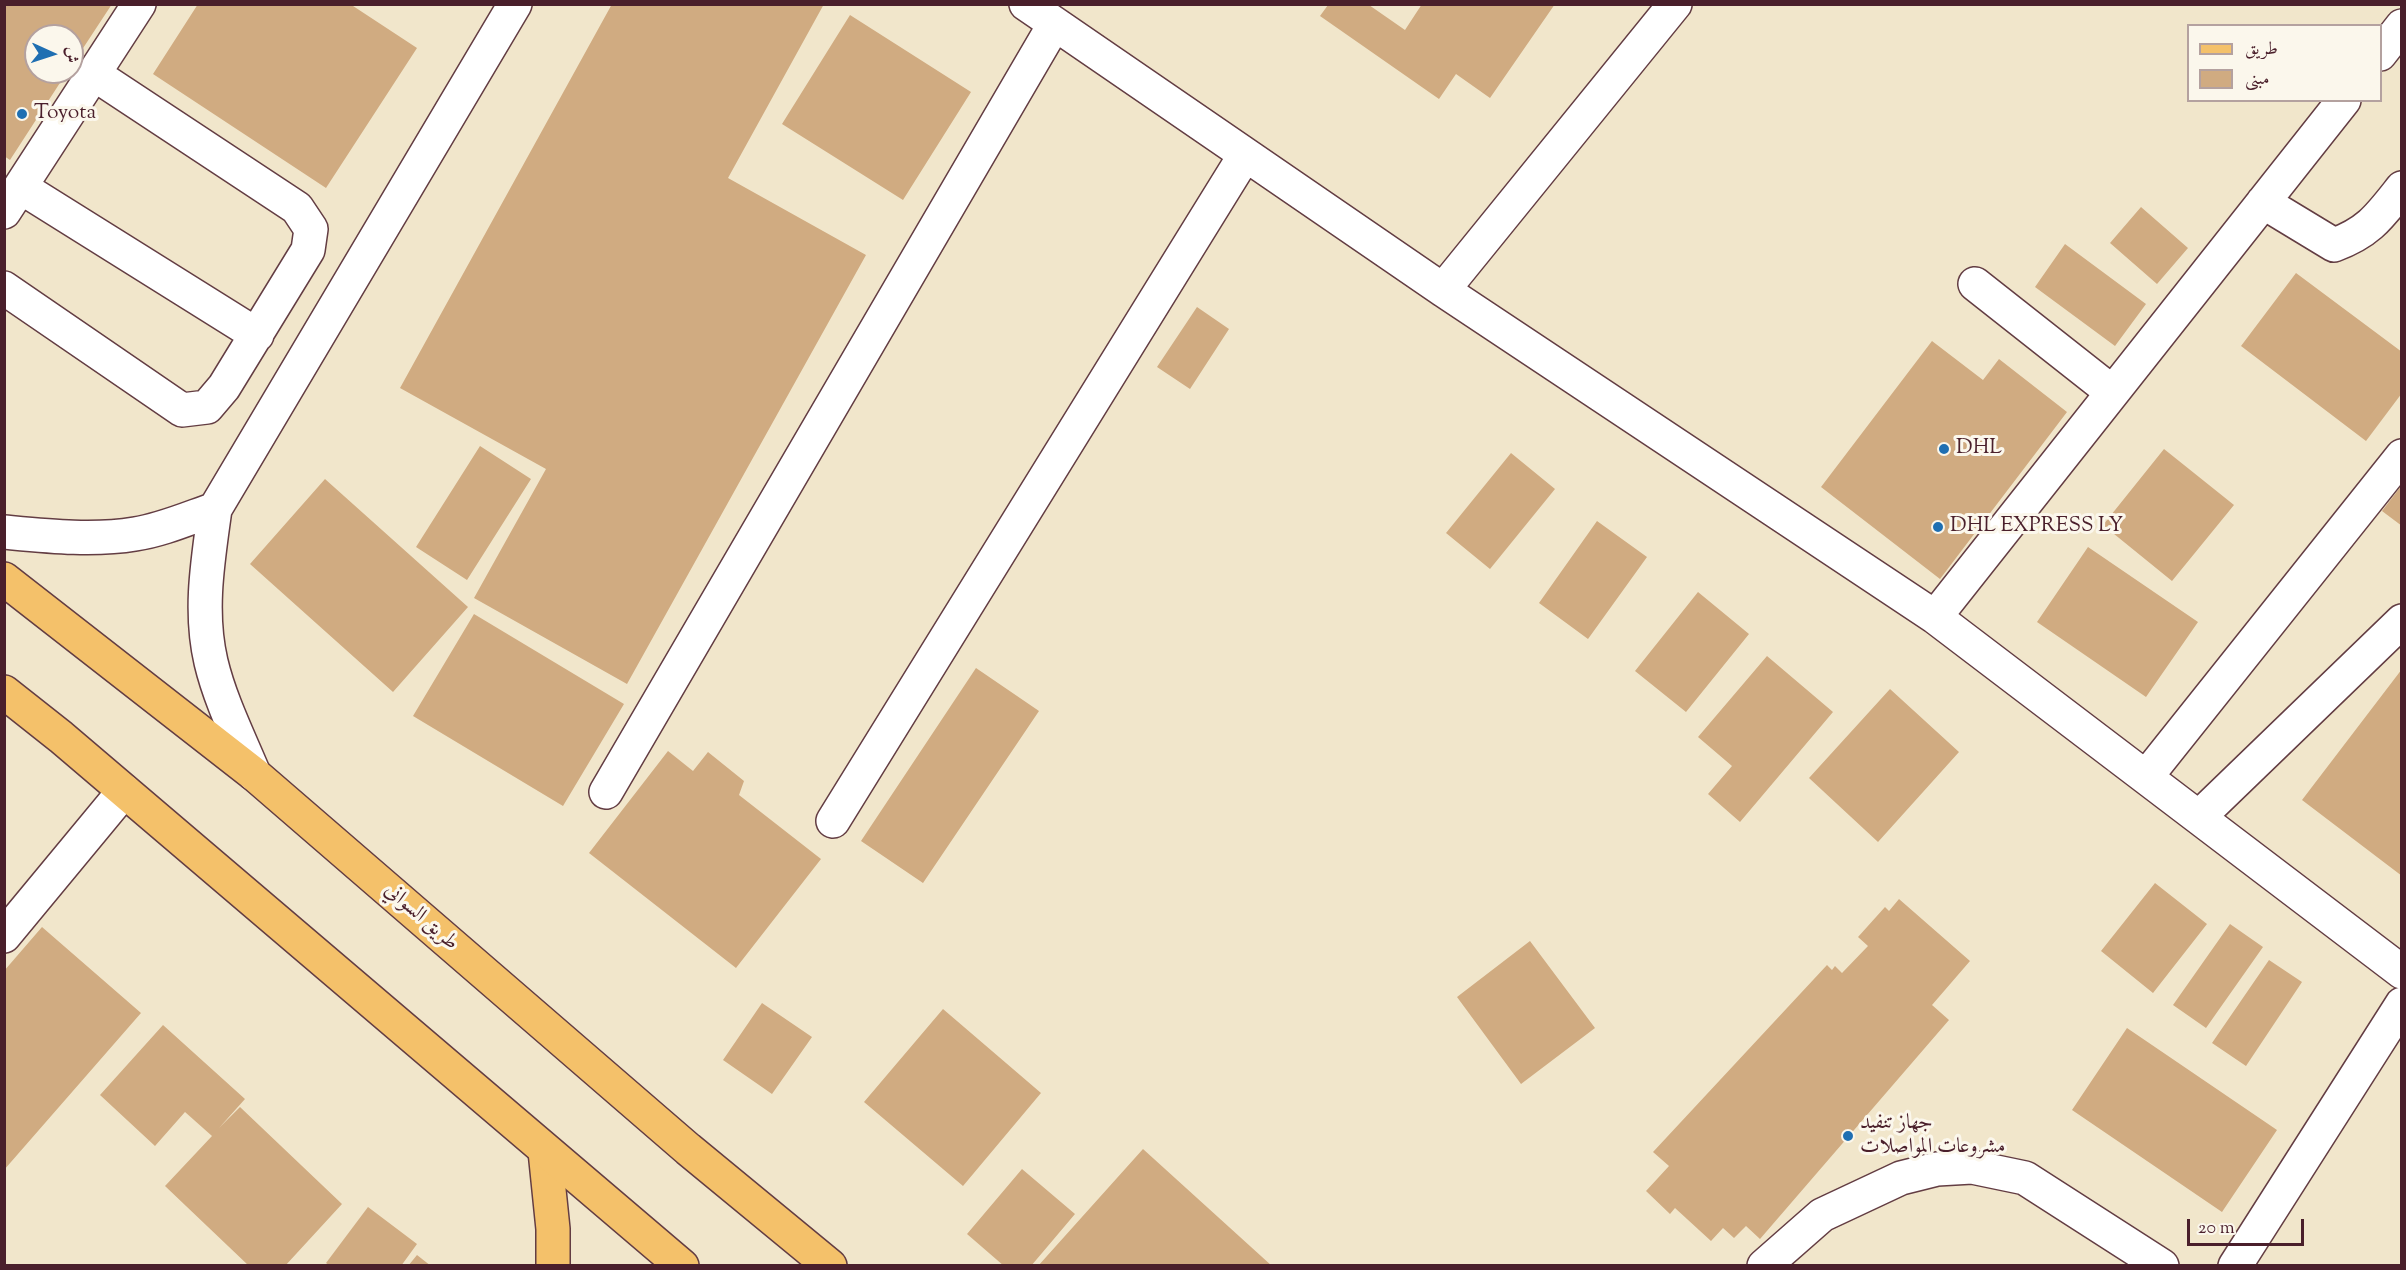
<!DOCTYPE html>
<html>
<head>
<meta charset="utf-8">
<style>
	body { margin:0 }
	#map { position:relative; width:2406px; height:1270px; overflow:hidden; background:#f1e6cb; font-family:"Sorts Mill Goudy",Amiri,serif }
	canvas { display:block }
	.frame { position:absolute; inset:0; border:6px solid #4a1f2b; pointer-events:none }
	.legend { position:absolute; left:2187px; top:24px; width:195px; height:78px; box-sizing:border-box; background:#fbf7ec; border:2px solid #b4a19f; margin:0; padding:8px 10px; list-style:none; font-size:18px; color:#4a1f2b }
	.legend li { display:flex; align-items:center; gap:12px; height:30px }
	.legend b { width:30px; border:2px solid #b4a19f }
	.north { position:absolute; left:24px; top:24px; width:60px; height:60px; box-sizing:border-box; background:#fbf7ec; border:2px solid #b4a19f; border-radius:50%; rotate:93deg; font-size:16px; font-weight:700; line-height:24px; text-align:center; color:#4a1f2b }
	.north::after { content:''; display:block; margin:auto; width:21px; height:27px; background:#1f6fb2; clip-path:polygon(50% 0,100% 100%,50% 72%,0 100%) }
	.scale { position:absolute; left:2187px; top:1219px; width:117px; height:27px; box-sizing:border-box; border:3px solid #4a1f2b; border-top:0; padding-left:8px; font-size:18px; line-height:21px; white-space:nowrap; color:#4a1f2b; -webkit-text-stroke:4px #fbf7ec; paint-order:stroke }
</style>
</head>
<body>
<div id="map">
<canvas width="2406" height="1270"></canvas>
<div class="frame"></div>
<ul class="legend">
<li><b style="height:8px;background:#f4c16a"></b>طريق</li>
<li><b style="height:16px;background:#d0ab81"></b>مبنى</li>
</ul>
<div class="north">ش</div>
<div class="scale">20 m</div>
</div>
<script>
const ctx = document.querySelector('canvas').getContext('2d');
ctx.lineJoin = 'round';
function fillPath(path, color) {
  ctx.fillStyle = color;
  ctx.fill(path, 'evenodd');
}
function stroke(path, color, width, dash) {
  ctx.strokeStyle = color;
  ctx.lineWidth = width;
  ctx.lineCap = dash ? 'butt' : 'round';
  ctx.setLineDash(dash || []);
  ctx.stroke(path);
}
function drawText(font, color, halo, rows, align = 'center') {
  ctx.font = font + ' "Sorts Mill Goudy",Amiri,serif';
  ctx.lineWidth = 6;
  ctx.setLineDash([]);
  ctx.textBaseline = 'middle';
  ctx.strokeStyle = halo;
  ctx.fillStyle = color;
  for (const [text, x, y, turn = 0] of rows) {
    ctx.save();
    ctx.translate(x, y);
    ctx.rotate((+turn || 0) * Math.PI / 180);
    ctx.textAlign = isNaN(turn) ? turn : align;
    if (halo) ctx.strokeText(text, 0, 0);
    ctx.fillText(text, 0, 0);
    ctx.restore();
  }
}
const building = new Path2D(`
	M4,4H112L72,65V36H36V72H67L10,160L4,156Z
	M198,4H350L417,48L326,188L153,74Z
	M612,4H824L728,178L866,255L627,684L474,598L546,469L400,388Z
	M1422,4H1555L1490,98L1456,74L1439,99L1320,16L1328,5H1369L1405,30Z
	M850,15L971,92L903,200L782,124Z
	M2141,207L2188,248L2157,284L2110,243Z
	M2065,244L2146,304L2115,346L2035,287Z
	M2296,273L2402,352V393L2366,441L2241,346Z
	M1197,307L1229,329L1190,389L1157,367Z
	M1932,341L1983,380L1999,359L2067,412L1940,579L1821,487Z
	M480,446L531,479L467,580L416,547Z
	M2164,449L2234,505L2172,581L2103,525Z
	M1511,453L1555,489L1490,569L1446,533Z
	M325,479L468,607L393,692L250,564Z
	M2402,485V526L2382,511Z
	M1597,521L1647,557L1588,639L1539,603Z
	M2088,547L2198,622L2146,697L2037,622Z
	M1698,592L1749,634L1686,712L1635,671Z
	M474,614L624,704L563,806L413,716Z
	M1767,656L1833,712L1740,822L1708,794L1732,766L1698,737Z
	M976,668L1039,711L923,883L861,841Z
	M2402,669V876L2302,800Z
	M1890,689L1959,752L1878,842L1809,778Z
	M668,751L693,771L708,752L744,781L739,795L821,859L736,968L589,853Z
	M2155,883L2207,924L2153,993L2101,951Z
	M1899,899L1970,961L1932,1005L1949,1020L1760,1239L1746,1226L1734,1238L1723,1228L1711,1241L1675,1208L1670,1214L1646,1191L1669,1166L1653,1152L1827,965L1832,970L1835,966L1842,973L1868,946L1858,937L1885,907L1889,911Z
	M2230,924L2263,947L2206,1028L2173,1005Z
	M42,927L141,1013L4,1170V971Z
	M1530,941L1595,1028L1521,1084L1457,997Z
	M2269,960L2302,982L2246,1066L2212,1043Z
	M762,1003L812,1037L772,1094L723,1060Z
	M943,1009L1041,1093L963,1186L864,1102Z
	M163,1025L245,1099L219,1128L240,1107L342,1204L285,1266H249L165,1186L212,1136L185,1112L155,1146L100,1095Z
	M2127,1028L2277,1130L2222,1212L2072,1110Z
	M1143,1149L1272,1266H1038Z
	M1022,1169L1075,1214L1031,1266H1004L967,1234Z
	M368,1207L417,1244L401,1266H330L326,1263Z
	M417,1255L431,1266H408Z`);
const minor = new Path2D(`
	M1026,4L1443,290L1935,617L2402,972
	M2380,54L2402,26
	M22,188L257,335
	M2263,202L2334,245C2369,232 2379,217 2402,188
	M4,212L139,4
	M1975,284L2112,392
	M4,288L182,410L207,407L224,387L308,250L311,229L297,208L94,74
	M1443,290L1675,4
	M4,532C47,536 93,541 135,534C162,530 189,518 215,509
	M1935,617L2344,100
	M254,774C239,738 220,700 211,662C199,611 208,560 215,509L515,4
	M2146,777L2402,456
	M606,792L1054,25
	M2199,817L2402,621
	M833,821L1245,155
	M4,936L124,791
	M1764,1266L1822,1215L1901,1178L1937,1169L1972,1167L2025,1178L2162,1266
	M2235,1266L2402,1004`);
const major = new Path2D(`
	M545,1151L553,1229V1266`);
const highway = new Path2D(`
	M4,579L254,774L688,1149L830,1266
	M4,692L61,737L682,1266`);
const markers = [
	[22,114,6,"#1f6fb2"],
	[1944,449,6,"#1f6fb2"],
	[1938,527,6,"#1f6fb2"],
	[1848,1136,6,"#1f6fb2"]
];
const poiNames = [
	["Toyota",34,114],
	["DHL",1956,449],
	["DHL EXPRESS LY",1950,527],
	["جهاز تنفيد",1860,1124],
	["مشروعات المواصلات",1860,1148]
];
const streetNames = [
	["طريق السواني",420,918,41]
];
fillPath(building, '#d0ab81');
stroke(minor, '#633d43', 36);
stroke(major, '#633d43', 36);
stroke(highway, '#633d43', 36);
stroke(minor, '#fff', 33);
stroke(major, '#f4c16a', 33);
stroke(highway, '#f4c16a', 33);
for (const [x, y, r, color] of markers) {
  const dot = new Path2D();
  dot.arc(x, y, r, 0, 2 * Math.PI);
  ctx.fillStyle = color;
  ctx.fill(dot);
  stroke(dot, '#fbf7ec', 2);
}
drawText('21px', '#4a1f2b', '#fbf7ec', poiNames, 'left');
drawText('21px', '#4a1f2b', '#fbf7ec', streetNames);
</script>
</body>
</html>
